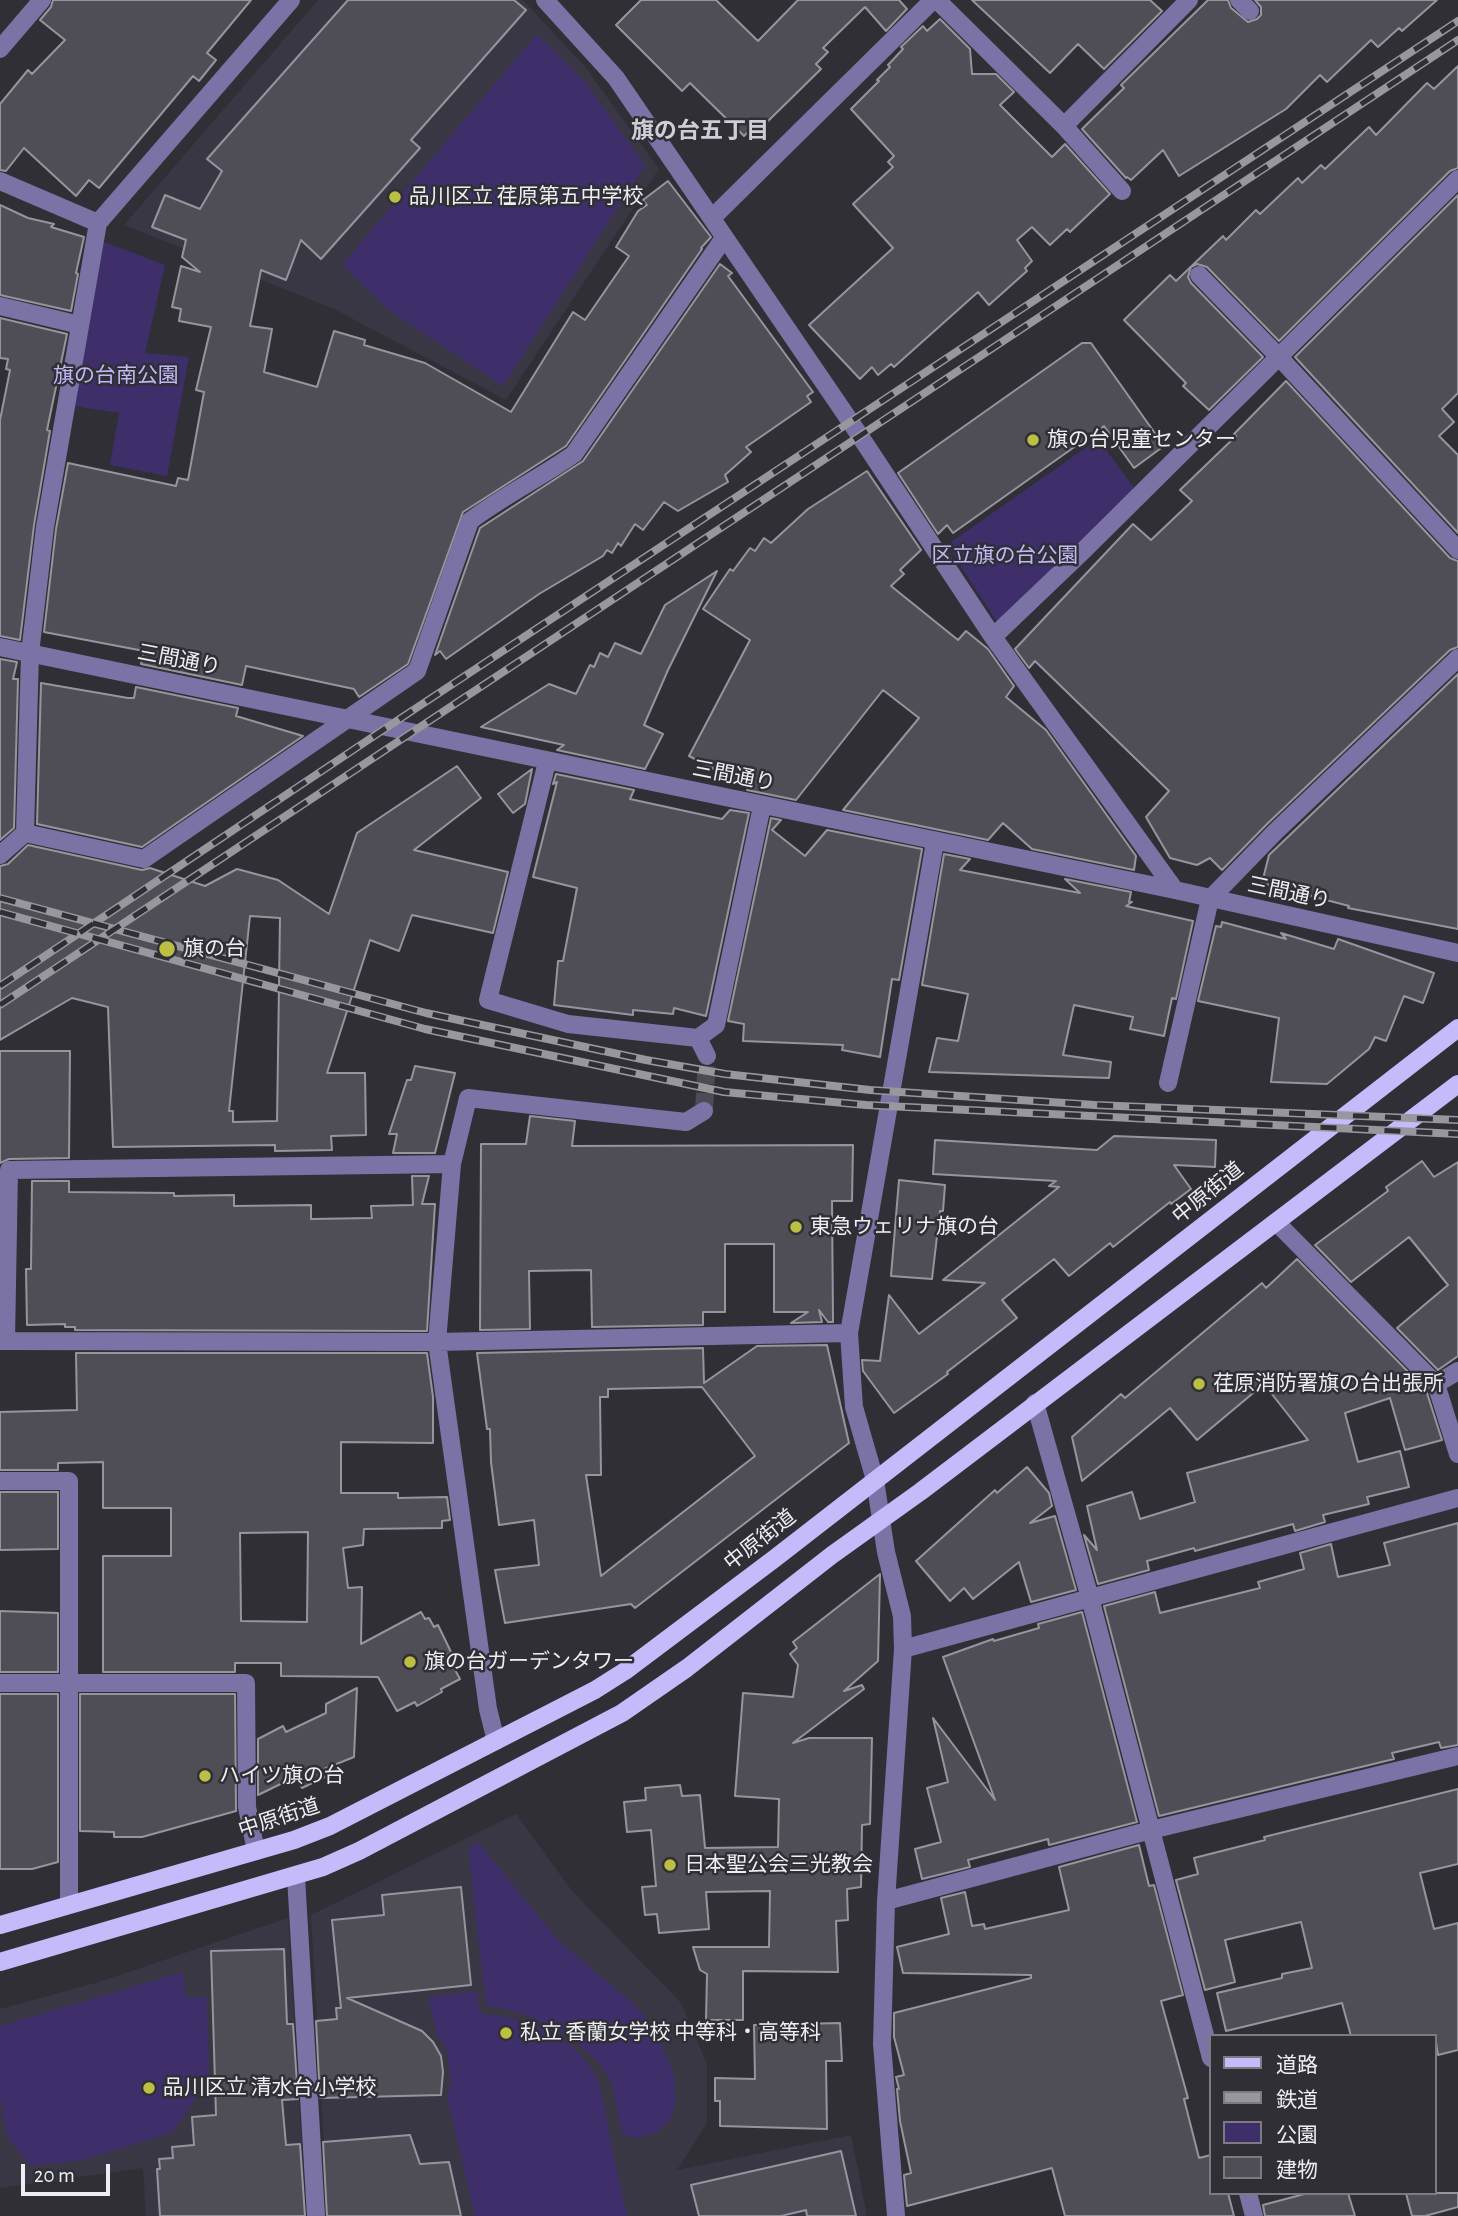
<!DOCTYPE html>
<html>
<head>
<meta charset="utf-8">
<style>
	body { margin:0 }
	#map { position:relative; width:1458px; height:2216px; overflow:hidden; background:#302f36; font-family:"Alegreya Sans","Noto Sans JP",sans-serif }
	canvas { display:block }
	.legend { position:absolute; left:1209px; top:2034px; width:228px; height:161px; box-sizing:border-box; background:#302f36; border:2px solid #7c7b81; margin:0; padding:9px 12px; list-style:none; font-size:21px; color:#eeedf2 }
	.legend li { display:flex; align-items:center; gap:14px; height:35px }
	.legend b { width:35px; border:2px solid #7c7b81 }
	.scale { position:absolute; left:21px; top:2164px; width:89px; height:32px; box-sizing:border-box; border:4px solid #eeedf2; border-top:0; padding-left:9px; font-size:21px; line-height:24px; white-space:nowrap; color:#eeedf2; -webkit-text-stroke:5px #302f36; paint-order:stroke }
</style>
</head>
<body>
<div id="map">
<canvas width="1458" height="2216"></canvas>
<ul class="legend">
<li><b style="height:9px;background:#c5bbfa"></b>道路</li>
<li><b style="height:9px;background:#98979d"></b>鉄道</li>
<li><b style="height:19px;background:#3e2f6b"></b>公園</li>
<li><b style="height:19px;background:#4f4e56"></b>建物</li>
</ul>
<div class="scale">20 m</div>
</div>
<script>
const ctx = document.querySelector('canvas').getContext('2d');
ctx.lineJoin = 'round';
function fillPath(path, color) {
  ctx.fillStyle = color;
  ctx.fill(path, 'evenodd');
}
function stroke(path, color, width, dash) {
  ctx.strokeStyle = color;
  ctx.lineWidth = width;
  ctx.lineCap = dash ? 'butt' : 'round';
  ctx.setLineDash(dash || []);
  ctx.stroke(path);
}
function drawText(font, color, halo, rows, align = 'center') {
  ctx.font = font + ' "Alegreya Sans","Noto Sans JP",sans-serif';
  ctx.lineWidth = 5;
  ctx.setLineDash([]);
  ctx.textBaseline = 'middle';
  ctx.strokeStyle = halo;
  ctx.fillStyle = color;
  for (const [text, x, y, turn = 0] of rows) {
    ctx.save();
    ctx.translate(x, y);
    ctx.rotate((+turn || 0) * Math.PI / 180);
    ctx.textAlign = isNaN(turn) ? turn : align;
    if (halo) ctx.strokeText(text, 0, 0);
    ctx.fillText(text, 0, 0);
    ctx.restore();
  }
}
const built = new Path2D(`
	M318,0H523L586,68L659,169L506,400L334,309L124,225Z
	M516,1814L572,1891L681,2003L707,2064V2123L677,2170L851,2135L867,2216H328L311,1915Z
	M288,1918L306,2216H146L143,2168L0,2188V2009L99,1982Z`);
const green = new Path2D(`
	M537,34L585,82L645,165L503,386L388,310L342,265Z
	M102,241L165,265L145,353L189,357L167,476L110,465L119,413L74,406Z
	M1098,439L1135,489L997,622L947,545Z
	M478,1842L558,1940L630,2001L651,2023L665,2052L674,2075L676,2103L670,2120L657,2132L639,2138L623,2135L611,2081L598,2061L567,2035L519,2012L486,2006L468,1848Z
	M183,1972L186,1997H207L209,2078L173,2132L84,2160L31,2166L7,2137L0,2096V2026Z
	M476,1991L481,2014C525,2017 572,2033 595,2074C602,2088 604,2106 607,2121C613,2153 620,2184 627,2216H475L447,2097L451,2082L447,2050L437,2035L428,1997Z`);
const building = new Path2D(`
	M53,0H251L207,53L216,60L199,81L193,76L99,188L89,180L76,196L24,148L6,171L0,170V104L28,70L32,74L65,40L40,20L51,7Z
	M348,0H514L526,10L411,140L420,148L321,259L301,240L286,280L261,270L250,326L272,329L264,372L317,387L334,331L365,340L364,345L425,363L511,412L573,312L585,320L629,256L616,247L638,211L647,205L643,200L668,181L711,237L701,248L702,249L566,446L463,512L408,664L359,697L354,689L246,666L242,685L141,664L144,651L44,632L56,529L68,463L176,486L178,478L188,480L204,392L196,390L211,327L179,321L181,309L172,307L181,266L200,272L182,257L186,240L152,227L165,195L200,209L222,171L207,159Z
	M641,0H716L758,41L798,0H899L907,9L886,31L865,7L823,48L828,52L816,64L821,69L760,129L755,125L744,136L690,83L682,91L616,25Z
	M972,0H1150L1162,11L1104,69L1078,44L1050,73Z
	M1208,0H1228L1231,8L1248,22L1257,19L1261,15V7L1255,0H1437L1402,31L1399,28L1378,47L1371,40L1327,82L1320,75L1286,109L1179,176L1163,150L1131,180L1127,177L1126,178L1082,129L1124,88L1121,85Z
	M940,19L970,49L972,74H996L1014,92L1000,105L1052,157L1065,144L1110,194L1070,232L1067,229L1050,245L1032,227L1017,240L1032,261L1025,268L1027,271L989,305L978,292L894,367L891,364L878,375L872,367L860,379L809,325L893,248L853,204L893,167L888,162L894,156L851,109L879,81L877,80L890,67L888,65L903,49L901,47L923,26L927,31Z
	M1458,66V168L1450,171L1279,341L1207,267L1197,264L1191,267L1188,277L1191,283L1263,357L1209,410L1183,386L1186,383L1124,320L1170,275L1176,281L1223,236L1226,240L1256,210L1260,214L1298,178L1302,183L1321,165L1325,169L1369,127L1376,135L1427,83L1434,89Z
	M1458,195V393L1442,409L1454,422L1439,436L1458,455V533L1295,357Z
	M0,205L28,218L54,224L51,227L84,237L76,273L78,274L71,311L0,295Z
	M720,264L732,273L728,276L813,392L807,396L811,402L746,447L751,452L725,475L728,482L678,511L664,502L643,530L635,524L621,546L618,543L612,553L607,550L603,556L539,594L446,659L440,651L435,655L480,528L583,461Z
	M0,318L67,334L47,430L50,431L34,525L20,640L0,636V420L10,370L6,369L8,359L0,358Z
	M1082,343H1091L1164,446L1134,468L1104,426L953,533L947,525L938,534L898,473Z
	M1286,381L1450,558L1458,561V647L1450,650L1267,824L1222,870L1210,858L1197,865L1170,858L1146,817L1169,791L1035,661L1029,668L1015,649L1133,524L1151,540L1192,501L1180,490L1236,436L1234,434Z
	M867,471L921,550L900,570L904,574L891,586L958,640L966,631L988,649L1014,686L1006,697L1046,730L1136,856L1134,870L1032,849L1003,823L988,840L843,810L919,718L883,690L796,800L747,790L749,787L689,756L750,640L703,609L730,569L733,571L750,548L755,551L764,538L771,543L808,509Z
	M717,571L668,670L644,725L663,734L645,769L557,750L564,745L481,727L549,684L576,694L590,665L594,667L600,653L608,657L615,643L641,654L665,605Z
	M0,659L17,662L13,679H18L14,828L0,840Z
	M1458,674V929L1348,908L1349,906L1262,883L1269,855Z
	M41,683L128,698H134L136,687L238,708L236,716L303,736L142,847L37,824Z
	M457,766L481,798L414,850L508,872L493,933L412,915L399,951L370,940L327,1073H365L366,1135L331,1136L332,1150L275,1151V1145L113,1147L108,1007L72,998L0,1040V866L8,864L28,845L142,870L150,868L205,886L237,869L278,880L329,914L357,833ZM250,916L280,918L277,1121L233,1122V1111H229Z
	M532,769L525,804L513,813L498,794Z
	M556,774L634,790L630,799L722,819L730,810L749,813L706,1016L674,1008L673,1014L633,1010V1015L554,1005L558,961H563L577,888L533,877L557,782L553,784Z
	M771,818L781,820L772,830L805,856L827,830L922,849L899,980L892,979L880,1057L842,1050L843,1045L743,1041L744,1024L728,1021Z
	M944,854L970,859L960,870L1080,893L1065,879L1131,892L1129,902H1132L1126,906L1193,921L1176,999L1172,998L1164,1036L1130,1029L1133,1017L1074,1005L1063,1055L1111,1062L1109,1078L929,1072L937,1038L958,1041L968,994L922,985Z
	M1222,922L1286,939L1281,933L1334,949L1338,939L1434,973L1423,1003L1404,996L1386,1041L1375,1037L1369,1049L1327,1084L1271,1082L1279,1018L1198,1001L1216,926L1221,927Z
	M0,1051H70L69,1158L9,1159L0,1163Z
	M415,1066L455,1073L435,1153H393L397,1134H389L407,1080H411Z
	M530,1116L575,1121L572,1146L853,1145L852,1201H832L833,1322H828L819,1310L822,1322L791,1323L808,1312H774V1244H725V1312H703V1325L592,1327L591,1270L529,1271L530,1329L480,1330L481,1144H526Z
	M1114,1136L1216,1140L1215,1167L1174,1165L1191,1189L1171,1204L1170,1202L1113,1247L1110,1243L1069,1276L1054,1259L1002,1300L1017,1318L947,1372L948,1374L894,1413L863,1371L862,1360L880,1361L889,1295L919,1334L985,1283L943,1280L1059,1187L1049,1186L1056,1181L933,1174L935,1140L1097,1150Z
	M1422,1161L1434,1177L1458,1162V1356L1438,1370L1397,1328L1448,1285L1409,1237L1351,1282L1315,1245L1388,1191L1386,1187Z
	M412,1176H429L422,1204H435L427,1331L75,1330V1327H65V1324L27,1325L26,1269H31L32,1181H69V1192L174,1193V1196L234,1195V1206L311,1205V1219L372,1218L371,1206L413,1205Z
	M899,1180L945,1185L943,1211H940L932,1279L891,1276Z
	M1297,1259L1426,1390L1442,1440L1405,1450L1390,1398L1345,1413L1358,1462L1400,1451L1409,1487L1367,1497L1369,1504L1323,1515L1325,1522L1295,1531L1293,1524L1195,1551L1194,1548L1147,1561L1149,1570L1098,1584L1084,1535L1097,1550L1087,1506L1132,1492L1140,1519L1195,1502L1187,1473L1308,1440L1264,1384L1197,1440L1170,1408L1082,1481L1072,1437L1121,1394L1125,1398L1262,1283L1266,1288Z
	M827,1345L849,1443L635,1608L631,1604L505,1623L495,1570L539,1565L534,1520L499,1525L491,1462L490,1429H487L477,1353L703,1348L704,1383L757,1346ZM702,1387L755,1456L601,1576L586,1475H601L600,1397H608V1389Z
	M76,1353H427L433,1397V1443L341,1442V1493H398V1498L447,1497L450,1520L442,1521V1528L364,1529L363,1545L343,1548L348,1588L362,1587L361,1644L421,1612L425,1619L429,1618L434,1627L438,1625L451,1652L447,1655L460,1679L441,1689L442,1692L417,1706L415,1702L397,1711L378,1677L281,1676V1663H235V1672H103V1556H171V1508H103V1462L58,1463V1470H0V1412L77,1410ZM308,1532L307,1622L241,1621L240,1533Z
	M1027,1467L1049,1493L1052,1506L1030,1523L1055,1516L1076,1590L1031,1602L1019,1562L973,1599L964,1588L950,1601L916,1561L995,1490L997,1493Z
	M0,1492H58V1549L0,1550Z
	M1458,1523V1745L1441,1748L1439,1742L1392,1753L1394,1759L1159,1816L1104,1606L1155,1592L1160,1613L1260,1588L1258,1582L1304,1569L1300,1553L1331,1544L1338,1577L1390,1565L1384,1543Z
	M880,1574L878,1661L844,1691L862,1685L864,1689L793,1743L809,1738H872L870,1824L862,1825L861,1887L847,1889L848,1920L836,1921L838,1972L743,1971V2020H706L707,1974L700,1970L693,1947H769L770,1891L706,1892L709,1929L659,1933L657,1914L645,1915L642,1887L656,1886L651,1830L627,1832L624,1802L646,1800L645,1788L680,1785L682,1796L700,1795L705,1848L778,1847L779,1799L735,1796L743,1693L793,1697L798,1665L790,1654L797,1648L793,1642Z
	M0,1611L58,1613V1672H0Z
	M1082,1612L1137,1822L1053,1844L1049,1845L1048,1839L968,1860L970,1867L922,1879L915,1849L941,1842L927,1788L948,1782L933,1718L995,1800L943,1657L993,1639L994,1641L1039,1628L1038,1624Z
	M357,1688L354,1757L324,1769L327,1776L302,1788L295,1777L258,1795V1739L283,1726L286,1732L326,1713V1704Z
	M0,1694H58V1862L32,1869H0Z
	M80,1694H235L236,1811L142,1837H114V1832L80,1831Z
	M1458,1789V1864L1420,1873L1434,1929L1458,1923V2050L1438,2055L1435,2036H1351L1342,2003L1226,2031L1217,1993L1282,1978V1974L1312,1968L1301,1922L1225,1940L1235,1982L1205,1990L1176,1880L1198,1874L1194,1858L1265,1840L1264,1837Z
	M1139,1845L1149,1886L1154,1885L1183,1995L1161,2001L1188,2098L1184,2099L1199,2158L1211,2155V2193H1228L1234,2216H1065L1052,2168L907,2206L904,2175L911,2173L900,2121L897,2089H899L896,2077L904,2075L894,2037V2013L1031,1978V1975L903,1973L897,1947L949,1934L941,1898L965,1892L972,1926L984,1924L985,1929L1069,1910L1059,1867Z
	M461,1887L471,1985L347,1998L422,2031L433,2042L441,2056L443,2072L441,2095L320,2098L316,2021L337,2019L336,2008H341L332,1920L384,1915L382,1895Z
	M284,1949L287,2024H293L298,2099L282,2100L286,2145L300,2144L305,2216H160L157,2169H160L159,2159L173,2158L172,2147L194,2145L192,2117L216,2115L211,1951Z
	M840,2023L842,2061H826L827,2129L720,2126V2101H715V2078L755,2079L754,2025Z
	M410,2135L420,2164L449,2162L461,2216H327L323,2142Z
	M841,2151L856,2216H807L806,2210L781,2216H699L691,2185Z
	M1308,2193H1348L1355,2216H1265L1263,2205Z
	M1406,2193H1458V2207L1425,2216H1412Z`);
const minorTunnel = new Path2D(`
	M704,1111L707,1056`);
const minor = new Path2D(`
	M291,0L98,223L45,527L30,653L25,833L144,859L417,671L470,521C503,496 540,478 574,454L724,238
	M545,0L616,78L850,421L993,637L1175,890
	M937,0L1064,126L1122,191
	M1239,0L1250,11
	M0,49L42,0
	M1064,126L1189,0
	M0,181L98,223
	M712,218L933,0
	M1199,275L1279,357L1458,550
	M0,306L80,325
	M993,637L1082,552L1458,179
	M0,647L1175,890L1458,953
	M547,762L488,1000L568,1024L698,1038L707,1056
	M0,855L25,833
	M698,1038L716,1025L762,806
	M1168,1083L1210,899L1275,832L1458,658
	M1276,1222L1436,1384L1458,1454
	M0,1341L437,1342L849,1333
	M6,1341L9,1170L452,1164
	M1436,1384L1458,1371
	M1035,1403L1090,1598L1211,2058
	M0,1481H69V1904
	M903,1649L1458,1498
	M0,1683H246L247,1807L256,1851
	M496,1741L488,1709L437,1342L452,1164L468,1098L686,1122L704,1111
	M296,1877L316,2216
	M886,1901L1151,1830L1458,1756
	M1248,2193L1254,2216
	M896,2216L882,2044L886,1901L903,1649L902,1616L886,1552L875,1480L854,1407L849,1333L935,842`);
const major = new Path2D(`
	M0,1925L294,1840L330,1826L595,1690L625,1671L774,1559L1458,1028
	M0,1962L323,1867L359,1851L622,1713L687,1668L832,1555L920,1492L1458,1084`);
const rail = new Path2D(`
	M0,898L426,1013L646,1060L725,1074L870,1090L1095,1105L1458,1120
	M0,912L425,1029L724,1092L866,1105L1458,1134
	M0,986L389,726L1458,21
	M0,1005L1458,40`);
const markers = [
	[395,197,7,"#bbc045"],
	[1033,440,7,"#bbc045"],
	[167,949,9,"#bbc045"],
	[796,1227,7,"#bbc045"],
	[1199,1384,7,"#bbc045"],
	[410,1662,7,"#bbc045"],
	[205,1776,7,"#bbc045"],
	[670,1865,7,"#bbc045"],
	[506,2033,7,"#bbc045"],
	[149,2088,7,"#bbc045"]
];
const poiNames = [
	["品川区立 荏原第五中学校",409,197],
	["旗の台児童センター",1047,440],
	["旗の台",183,949],
	["東急ウェリナ旗の台",810,1227],
	["荏原消防署旗の台出張所",1213,1384],
	["旗の台ガーデンタワー",424,1662],
	["ハイツ旗の台",219,1776],
	["日本聖公会三光教会",684,1865],
	["私立 香蘭女学校 中等科・高等科",520,2033],
	["品川区立 清水台小学校",163,2088]
];
const parkNames = [
	["旗の台南公園",116,376],
	["区立旗の台公園",1005,556]
];
const streetNames = [
	["三間通り",179,660,11],
	["三間通り",734,776,11],
	["三間通り",1289,893,12],
	["中原街道",1208,1193,-39],
	["中原街道",760,1540,-38],
	["中原街道",279,1818,-18]
];
const neighbourhoodNames = [
	["旗の台五丁目",700,131]
];
fillPath(built, '#393744');
fillPath(green, '#3e2f6b');
fillPath(building, '#4f4e56');
stroke(building, '#96959e', 2);
stroke(minorTunnel, '#4c4c52', 18, [18, 9]);
stroke(minor, '#7b72a5', 18);
stroke(major, '#c5bbfa', 18);
stroke(rail, '#98979d', 8);
stroke(rail, '#302f36', 5, [16]);
for (const [x, y, r, color] of markers) {
  const dot = new Path2D();
  dot.arc(x, y, r, 0, 2 * Math.PI);
  ctx.fillStyle = color;
  ctx.fill(dot);
  stroke(dot, '#302f36', 2.5);
}
drawText('21px', '#eeedf2', '#302f36', poiNames, 'left');
drawText('21px', '#c1b7f5', '#302f36', parkNames);
drawText('21px', '#eeedf2', '#302f36', streetNames);
drawText('bold 23px', '#cfced7', '#302f36', neighbourhoodNames);
</script>
</body>
</html>
